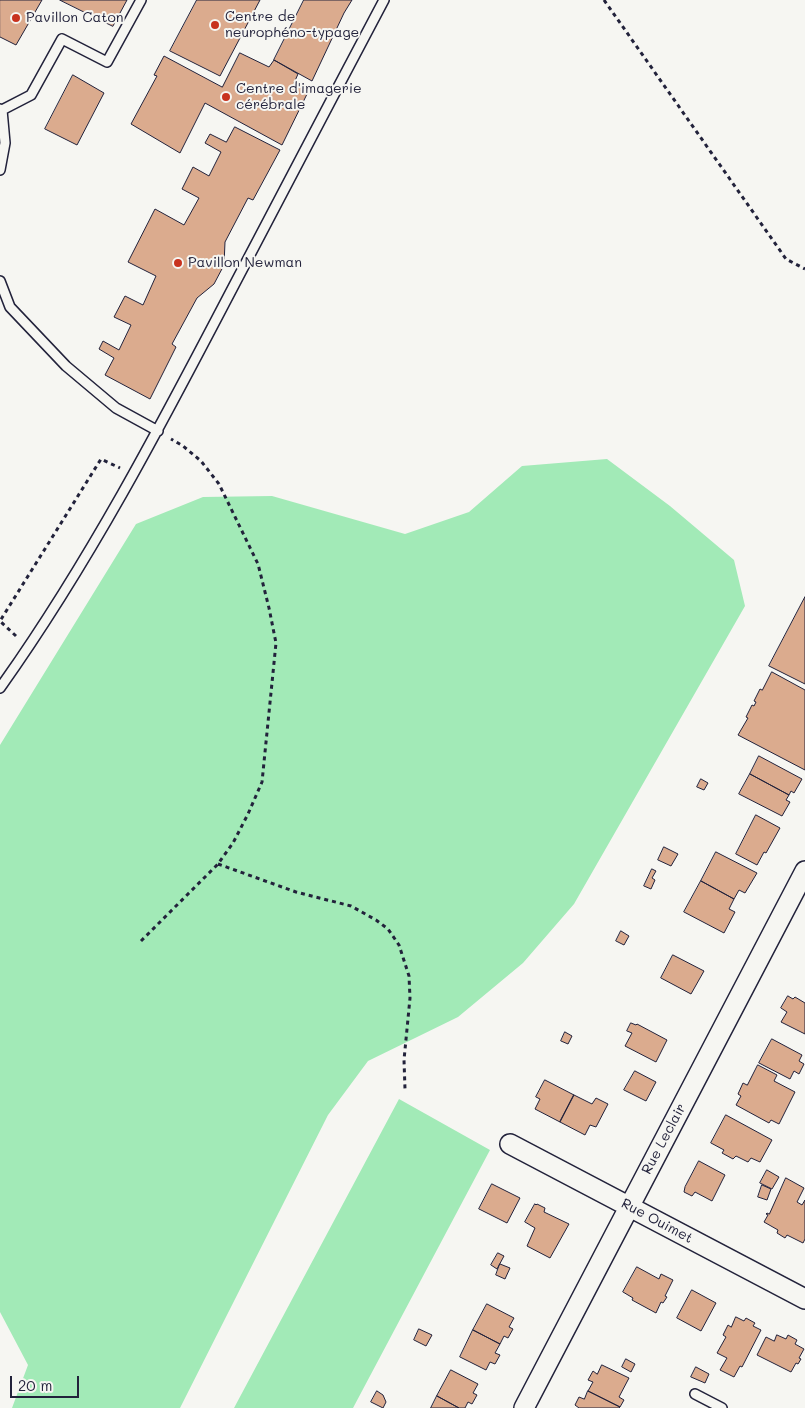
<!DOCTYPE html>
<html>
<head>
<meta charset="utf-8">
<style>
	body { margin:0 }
	#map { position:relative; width:805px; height:1408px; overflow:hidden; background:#f6f6f2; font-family:Mali,sans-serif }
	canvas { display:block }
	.scale { position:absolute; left:10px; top:1376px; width:69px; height:22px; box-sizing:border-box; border:2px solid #22223b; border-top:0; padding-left:6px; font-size:15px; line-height:18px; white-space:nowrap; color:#22223b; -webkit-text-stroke:4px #f6f6f2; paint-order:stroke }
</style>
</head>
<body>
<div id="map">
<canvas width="805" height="1408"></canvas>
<div class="scale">20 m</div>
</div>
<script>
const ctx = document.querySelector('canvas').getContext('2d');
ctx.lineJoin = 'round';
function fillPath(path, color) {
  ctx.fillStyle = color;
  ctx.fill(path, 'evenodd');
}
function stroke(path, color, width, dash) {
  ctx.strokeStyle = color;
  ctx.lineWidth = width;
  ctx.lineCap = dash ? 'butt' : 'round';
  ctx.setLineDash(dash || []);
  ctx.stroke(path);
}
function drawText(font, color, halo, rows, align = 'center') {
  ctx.font = font + ' Mali,sans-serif';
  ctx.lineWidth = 4;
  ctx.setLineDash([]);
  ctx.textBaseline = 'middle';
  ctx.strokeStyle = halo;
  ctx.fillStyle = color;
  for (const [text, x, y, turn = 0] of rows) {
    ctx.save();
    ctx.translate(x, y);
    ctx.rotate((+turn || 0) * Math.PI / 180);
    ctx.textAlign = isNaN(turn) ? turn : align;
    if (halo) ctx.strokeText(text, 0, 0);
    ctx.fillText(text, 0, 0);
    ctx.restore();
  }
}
const green = new Path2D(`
	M607,459L670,506L734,560L745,606L574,904L523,963L458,1017L368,1061L328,1115L180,1408H12L28,1365L0,1312V745L136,524L203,497L272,496L405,534L469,512L522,466Z
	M399,1099L490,1150L353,1408H234Z`);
const building = new Path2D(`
	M0,0H42L16,45L0,37Z
	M60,0H127L113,26Z
	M197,0H260L220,76L170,51Z
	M304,0H352L344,13L312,81L274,60Z
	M240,53L269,67L274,60L298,74L294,83L309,90L282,145L205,103L180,153L131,124L157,76L154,75L164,56L222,87Z
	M73,75L104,93L77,145L45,129Z
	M235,127L280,150L253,200L248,198L225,242L224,265L214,284L197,298L172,344L176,347L150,399L105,375L114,358L99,349L103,341L119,350L131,325L114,317L125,296L143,305L156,276L128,262L155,209L184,225L199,198L182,189L193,167L209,176L221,152L205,143L210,134L226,142Z
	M805,597V684L769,666Z
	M772,672L805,690V770L738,735L748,718L746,717L752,705L754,706L756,702L754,701L760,689L762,690Z
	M759,756L802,779L794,793L791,791L789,795L750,774Z
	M750,774L789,795L786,800L790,802L782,816L739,794Z
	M701,779L708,783L704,790L697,787Z
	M756,815L780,828L766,853L764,852L757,865L736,854Z
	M664,847L678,854L671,866L658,860Z
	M716,852L757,873L745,893L739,890L734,899L701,881Z
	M652,869L656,871L652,878L655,880L651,889L644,886Z
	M701,881L734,899L729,909L735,912L724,933L684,912Z
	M621,931L629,936L624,945L616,941Z
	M673,955L704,971L691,994L661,978Z
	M788,996L793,999L795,997L805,1003V1034L781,1022L787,1012L781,1008Z
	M631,1023L636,1025L637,1024L667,1040L656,1062L625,1046L632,1033L627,1031Z
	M565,1032L572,1036L568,1044L561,1041Z
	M772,1039L802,1055L799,1061L804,1064L799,1074L794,1071L790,1079L759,1063Z
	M758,1065L777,1075L774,1081L795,1092L779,1124L771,1120L769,1123L736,1105L741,1096L738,1094L743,1083L747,1085Z
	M635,1071L656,1082L646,1101L624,1090Z
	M545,1080L574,1095L560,1122L535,1109L540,1099L536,1097Z
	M574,1095L592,1104L596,1098L608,1104L596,1127L590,1125L585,1135L560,1122Z
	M726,1115L772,1140L760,1162L751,1158L748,1162L736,1156L733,1159L722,1153L724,1150L711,1143Z
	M699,1161L725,1175L712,1201L695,1192L692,1196L684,1192L685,1187Z
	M767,1170L779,1177L772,1189L760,1183Z
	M786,1178L804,1188L797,1202L802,1205L805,1200V1239L803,1243L787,1235L785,1238L777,1233L778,1230L764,1222L768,1215L766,1214L767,1213L769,1214Z
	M492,1184L520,1198L507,1223L479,1209Z
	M762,1185L771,1189L767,1200L758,1197Z
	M535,1204L536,1205L537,1204L545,1208L544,1212L569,1224L550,1258L527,1246L535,1228L525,1222Z
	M498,1253L504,1256L497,1269L491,1265Z
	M500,1264L510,1268L505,1279L496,1275Z
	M637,1267L659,1279L661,1274L673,1280L665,1296L667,1297L663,1303L661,1302L656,1313L632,1300L633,1298L623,1292Z
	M692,1290L716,1303L701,1331L677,1318Z
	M487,1304L514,1318L509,1327L513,1329L508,1338L504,1336L500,1344L473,1330Z
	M736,1317L744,1321L746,1318L755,1323L753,1326L761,1330L742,1367L740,1366L734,1377L720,1370L727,1358L717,1353L726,1337L723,1335L728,1325L731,1327Z
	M419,1329L432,1335L426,1346L414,1340Z
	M473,1330L500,1344L495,1353L500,1355L495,1364L490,1362L486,1370L460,1357Z
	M777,1335L786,1339L788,1335L797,1340L795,1344L804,1349L799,1358L801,1359L798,1364L796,1363L791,1372L757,1355L766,1337L774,1341Z
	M626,1359L635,1364L631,1372L622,1367Z
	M602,1365L629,1378L619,1397L624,1400L620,1407L588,1391L593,1382L588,1380L593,1371L597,1374Z
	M696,1367L709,1374L705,1383L691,1377Z
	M451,1370L478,1384L473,1393L477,1395L472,1404L468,1402L465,1408H459L437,1396Z
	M377,1391L383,1395L386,1402L383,1408L371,1402Z
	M588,1391L620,1407L619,1408H579L575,1405L579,1397L584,1399Z
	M437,1396L459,1408H431Z`);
const path = new Path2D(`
	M604,0L786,259L805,269
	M16,636L0,621L101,459L120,468
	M218,864L296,892L351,906L376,920L388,929L399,945L409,976L410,998L404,1060L405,1089
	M141,941L218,864L233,843L248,814L262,782L276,643L269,608L258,564L219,484L201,461L183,446L171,439`);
const service = new Path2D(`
	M0,109L2,110L5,143L0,170
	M2,110L31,95L62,39L107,62L141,0
	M0,281L10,307L66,366L116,408L158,431
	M0,688C89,563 160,427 231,291C281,194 333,97 384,0
	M695,1394L722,1408`);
const minor = new Path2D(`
	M510,1144L805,1299
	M524,1408L805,871`);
const markers = [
	[16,18,5,"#c8321e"],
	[215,25,5,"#c8321e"],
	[226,97,5,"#c8321e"],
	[178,263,5,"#c8321e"]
];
const poiNames = [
	["Centre de",225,17],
	["neurophéno-typage",225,33],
	["Pavillon Caton",26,18],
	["Centre d'imagerie",236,89],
	["cérébrale",236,105],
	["Pavillon Newman",188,263]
];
const streetNames = [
	["Rue Leclair",664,1139,-62],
	["Rue Ouimet",657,1221,28]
];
fillPath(green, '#a2eab7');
fillPath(building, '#dbab8e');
stroke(building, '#22223b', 1);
stroke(service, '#22223b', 12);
stroke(minor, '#22223b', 22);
stroke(path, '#22223b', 3, [4, 4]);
stroke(service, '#f6f6f2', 9);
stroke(minor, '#f6f6f2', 19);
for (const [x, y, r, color] of markers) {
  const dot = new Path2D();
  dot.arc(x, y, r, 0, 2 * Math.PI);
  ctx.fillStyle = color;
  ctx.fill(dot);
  stroke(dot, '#f6f6f2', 2);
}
drawText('14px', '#22223b', '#f6f6f2', poiNames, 'left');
drawText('14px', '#22223b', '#f6f6f2', streetNames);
</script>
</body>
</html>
